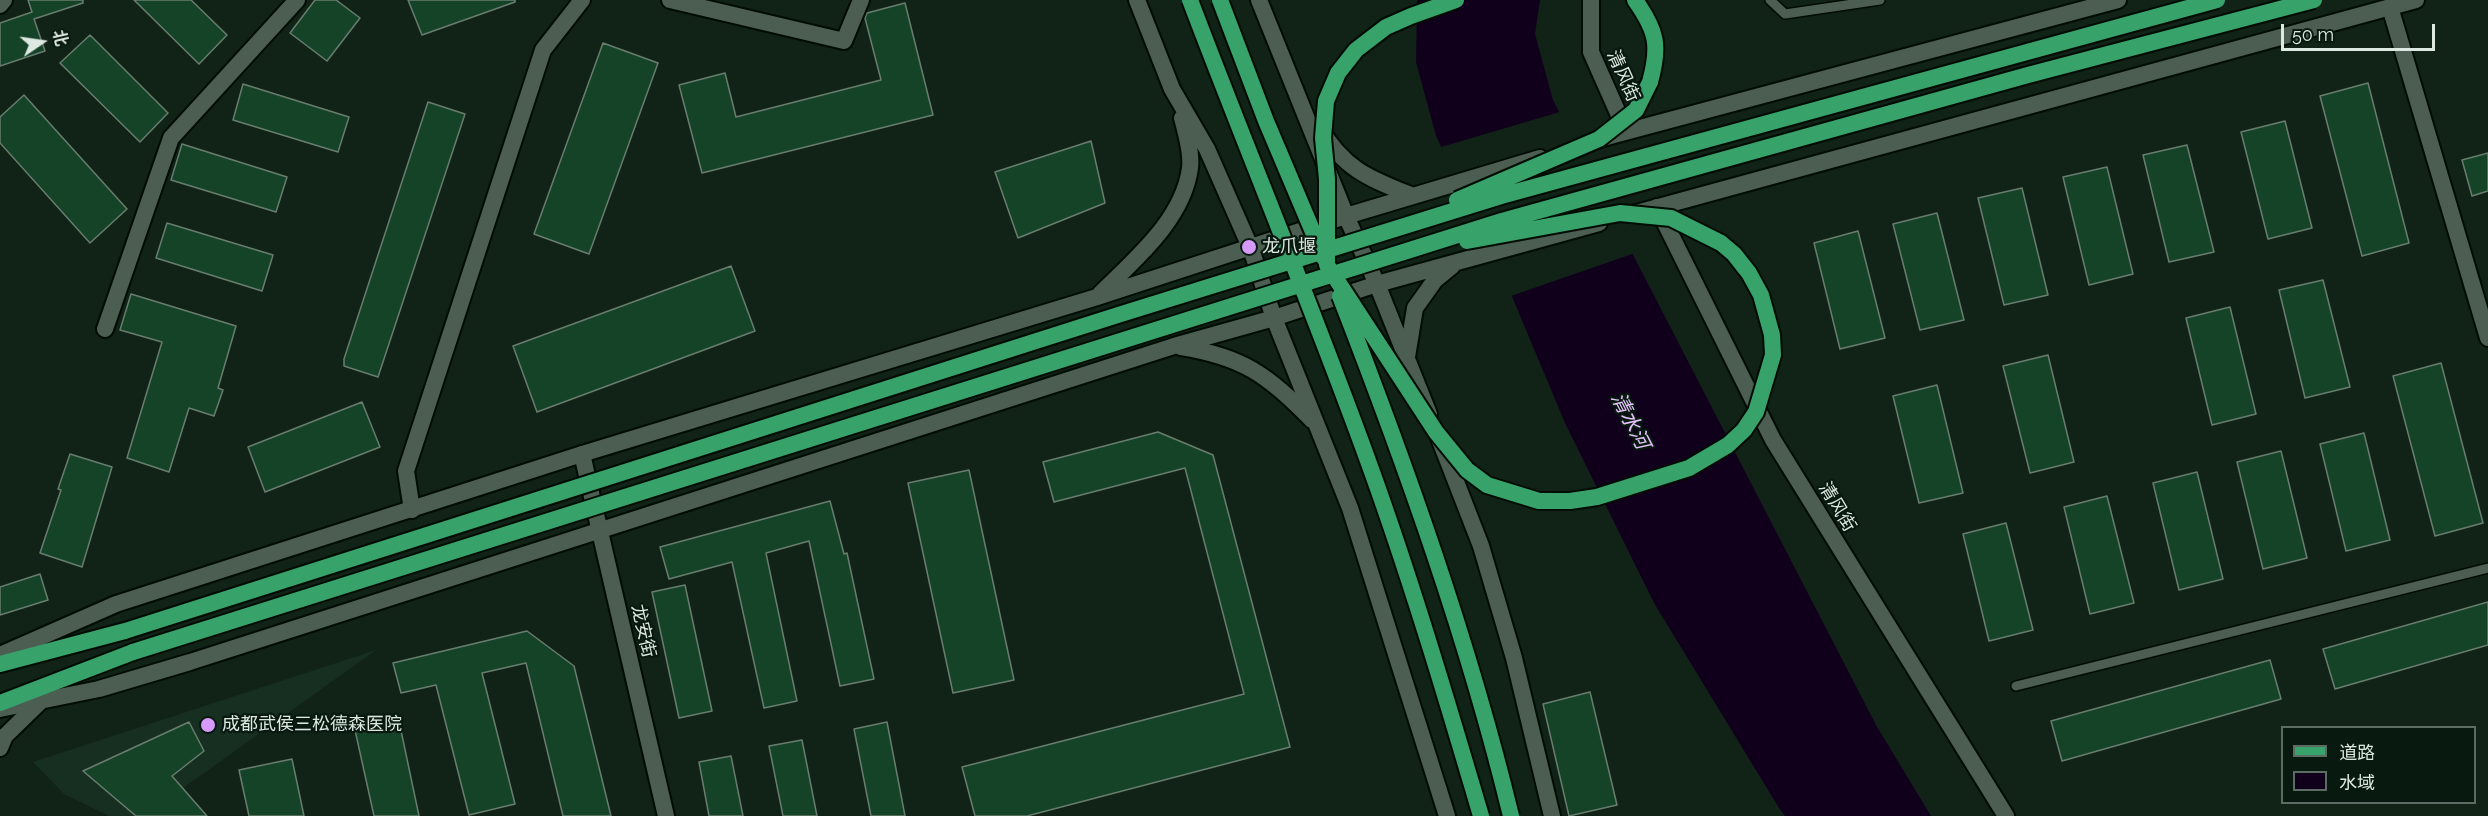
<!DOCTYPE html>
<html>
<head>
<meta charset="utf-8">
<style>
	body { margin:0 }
	#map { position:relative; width:2488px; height:816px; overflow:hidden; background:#112317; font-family:Raleway,"Noto Sans SC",sans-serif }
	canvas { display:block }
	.legend { position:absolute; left:2281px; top:726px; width:195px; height:78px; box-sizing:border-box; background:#08190f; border:2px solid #5d6c63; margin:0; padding:8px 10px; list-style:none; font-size:18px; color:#dde8e0 }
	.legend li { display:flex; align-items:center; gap:12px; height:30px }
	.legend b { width:30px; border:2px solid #5d6c63 }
	.north { position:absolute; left:12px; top:12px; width:60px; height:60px; -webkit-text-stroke:4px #08190f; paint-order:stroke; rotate:77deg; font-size:16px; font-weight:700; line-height:24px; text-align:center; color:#dde8e0 }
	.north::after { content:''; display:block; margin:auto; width:21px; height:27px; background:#dde8e0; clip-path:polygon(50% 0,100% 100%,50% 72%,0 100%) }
	.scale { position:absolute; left:2281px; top:24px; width:154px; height:27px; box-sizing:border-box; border:3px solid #dde8e0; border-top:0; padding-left:8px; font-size:18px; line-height:21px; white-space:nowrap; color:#dde8e0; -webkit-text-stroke:4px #08190f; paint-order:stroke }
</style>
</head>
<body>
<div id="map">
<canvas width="2488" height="816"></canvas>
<ul class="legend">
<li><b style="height:8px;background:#38a26b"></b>道路</li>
<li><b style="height:16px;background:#11001c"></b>水域</li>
</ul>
<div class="north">北</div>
<div class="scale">50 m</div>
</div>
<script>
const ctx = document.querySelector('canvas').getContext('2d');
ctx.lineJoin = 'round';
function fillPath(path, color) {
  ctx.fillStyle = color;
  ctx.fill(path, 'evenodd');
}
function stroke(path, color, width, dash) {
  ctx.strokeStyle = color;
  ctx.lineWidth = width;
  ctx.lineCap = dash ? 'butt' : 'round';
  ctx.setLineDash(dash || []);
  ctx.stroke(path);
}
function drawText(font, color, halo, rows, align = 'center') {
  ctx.font = font + ' Raleway,"Noto Sans SC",sans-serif';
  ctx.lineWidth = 4.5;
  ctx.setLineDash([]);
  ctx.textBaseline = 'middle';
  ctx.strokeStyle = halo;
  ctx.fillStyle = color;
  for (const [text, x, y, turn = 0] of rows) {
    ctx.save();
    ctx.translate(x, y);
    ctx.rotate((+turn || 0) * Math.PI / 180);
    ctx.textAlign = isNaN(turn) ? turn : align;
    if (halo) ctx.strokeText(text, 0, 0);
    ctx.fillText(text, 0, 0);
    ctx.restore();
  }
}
const built = new Path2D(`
	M376,650L144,816H109L64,794L33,762Z`);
const water = new Path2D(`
	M1417,0H1540L1535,34L1553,100L1876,725L1931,816H1785L1779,808L1654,603L1565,423L1508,287L1436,136L1416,62Z`);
const pier = new Path2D(`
	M1563,111L1635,253L1508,297L1438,148Z`);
const building = new Path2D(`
	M28,0H83V3L34,19L45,51L0,66V23L32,12Z
	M134,0H191L227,35L199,64Z
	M315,0H336L360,18L327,61L290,33Z
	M408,0H515V2L422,35Z
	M905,3L933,115L702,173L679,85L725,73L736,117L881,80L865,18L867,13Z
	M90,35L168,113L140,142L60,63Z
	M603,43L658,63L589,254L534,234Z
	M2368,83L2409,243L2362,256L2320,96Z
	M243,84L349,117L338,152L233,120Z
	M24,95L127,209L90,243L0,143V117Z
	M428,102L465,114L378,377L344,366V359Z
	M2285,121L2312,228L2268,239L2241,132Z
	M1091,141L1105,203L1018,238L995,172Z
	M182,144L287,177L276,212L171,180Z
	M2187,145L2214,252L2169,262L2143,155Z
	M2488,153V191L2472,196L2462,160Z
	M2107,167L2133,274L2089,285L2063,177Z
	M2022,188L2048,295L2004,305L1978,198Z
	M1937,213L1964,320L1920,330L1893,224Z
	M167,223L273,255L262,291L156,258Z
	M1858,231L1885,338L1840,349L1814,243Z
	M731,266L755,331L537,412L513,346Z
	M2323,280L2350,387L2305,398L2279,290Z
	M131,294L236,326L218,388L223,390L214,416L189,408L169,472L127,458L162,342L120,330Z
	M2230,307L2256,414L2212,425L2186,318Z
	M2048,355L2074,462L2030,473L2003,366Z
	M2441,363L2483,523L2435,536L2393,376Z
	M1937,385L1963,493L1919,503L1893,396Z
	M362,402L380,447L265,492L248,447Z
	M1158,432L1213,455L1290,747L1027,816H975L962,767L1244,694L1185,468L1054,502L1043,462Z
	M2364,433L2390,540L2346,551L2320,444Z
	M2281,451L2307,558L2263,569L2237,462Z
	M70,454L112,467L82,567L40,553L61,490L58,489Z
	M969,470L1014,680L953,693L908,483Z
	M2197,472L2223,579L2179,590L2153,483Z
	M2107,496L2134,603L2090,614L2064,507Z
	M830,501L844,554L847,553L874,679L840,686L809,541L766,553L797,701L764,708L732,562L669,579L660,547Z
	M2006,523L2033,630L1989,641L1963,534Z
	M40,574L48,600L0,615V587Z
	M685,585L712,711L679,718L652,592Z
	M2488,602V645L2335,689L2323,649Z
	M527,631L574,666L611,816H563L526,663L482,673L515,804L469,815L436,685L401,693L393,663Z
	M2270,660L2281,699L2062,761L2051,721Z
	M1590,692L1617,805L1569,816L1543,704Z
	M399,721L419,816H374L355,730Z
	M189,722L204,751L172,776L207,816H136L83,771Z
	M887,722L905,816H871L854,729Z
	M802,740L817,816H783L769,746Z
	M731,756L743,816H709L699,762Z
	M292,759L304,816H249L239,770Z`);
const service = new Path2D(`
	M1770,0L1785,14L1880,0
	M2016,686L2488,568`);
const minor = new Path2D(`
	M670,0L844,41L861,0
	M1591,0V52L1626,131
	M0,5L4,0
	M2390,7L2488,338
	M105,329L171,138L297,0
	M582,454L666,816
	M412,510L406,471L543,50L582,0`);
const tertiary = new Path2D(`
	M1657,207L1773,440L2006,816
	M0,748L5,736L42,700`);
const secondary = new Path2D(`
	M1137,0L1172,89L1207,149L1251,249L1274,318L1350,508L1447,816
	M1259,0L1346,216L1377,284L1429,414
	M1320,128C1344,170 1371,179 1413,196
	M1599,139L2118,0
	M1633,214L2416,0
	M1100,294C1135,259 1183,220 1190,168C1192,153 1186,133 1182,118
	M1181,347C1244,357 1267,375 1312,420
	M1407,357L1415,308L1435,280L1452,266
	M1439,438L1481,546L1514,658L1552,816
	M0,655L116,604L582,454L1097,297L1346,216L1540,158
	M0,709L99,689L190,662L1174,346L1274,318L1377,284L1599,223`);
const primary = new Path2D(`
	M1635,0C1657,31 1660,46 1650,82
	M0,664L125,631
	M0,703L133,652`);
const primaryBridge = new Path2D(`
	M1190,0C1251,161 1318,320 1376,483C1415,593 1448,704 1481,816
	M1220,0L1266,121L1324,258
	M1456,0L1411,16L1386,27L1356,50L1338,73L1326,101L1323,138L1327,179V265L1436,432L1467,470L1487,485L1539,501H1570L1597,497L1689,468L1728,445L1744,430L1756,412L1773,355L1772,335L1761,295L1749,273L1734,254L1721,243L1671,218L1620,213L1467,241
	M1457,200L1599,139L1636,110L1650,82
	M1340,296C1406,466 1468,639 1511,816
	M125,631L1118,315L1501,196L2217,0
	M133,652L1502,221L2028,75L2314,0`);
const markers = [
	[1249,247,8,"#d69bfa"],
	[208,725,8,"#d69bfa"]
];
const streetNames = [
	["清风街",1623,76,66],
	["清风街",1837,507,59],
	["龙安街",643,631,77]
];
const poiNames = [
	["龙爪堰",1262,247],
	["成都武侯三松德森医院",222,725]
];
const waterNames = [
	["清水河",1630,421,63]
];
fillPath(built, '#162f20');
fillPath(water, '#11001c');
fillPath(pier, '#112317');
fillPath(building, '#144328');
stroke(building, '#697d6f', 1.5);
stroke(service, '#000c04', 12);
stroke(minor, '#000c04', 20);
stroke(tertiary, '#000c04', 20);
stroke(secondary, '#000c04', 20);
stroke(primary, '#000c04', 20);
stroke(service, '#4b5e51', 9);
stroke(minor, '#4b5e51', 16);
stroke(tertiary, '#4b5e51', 16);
stroke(secondary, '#4b5e51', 16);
stroke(primary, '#38a26b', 16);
stroke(primaryBridge, '#000c04', 20, []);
stroke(primaryBridge, '#38a26b', 16);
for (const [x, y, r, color] of markers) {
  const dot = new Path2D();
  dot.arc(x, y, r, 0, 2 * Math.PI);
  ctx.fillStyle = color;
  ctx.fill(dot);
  stroke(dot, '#08190f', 2);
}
drawText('18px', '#dde8e0', '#08190f', streetNames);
drawText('18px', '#dde8e0', '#08190f', poiNames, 'left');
drawText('italic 20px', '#e6c3fd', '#08190f', waterNames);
</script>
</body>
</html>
